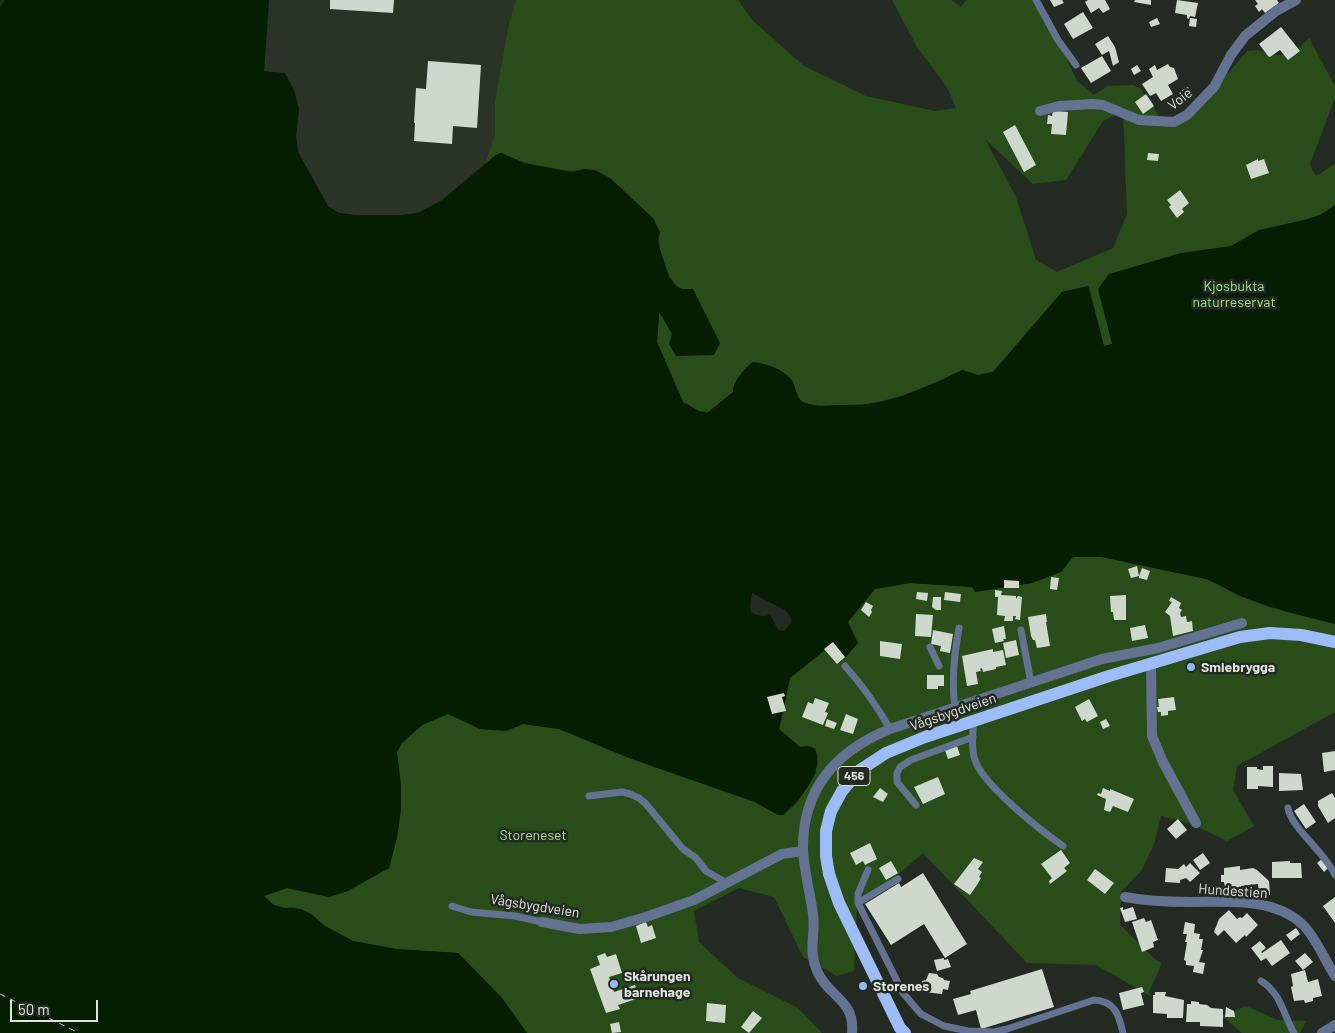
<!DOCTYPE html>
<html>
<head>
<meta charset="utf-8">
<style>
	body { margin:0 }
	#map { position:relative; width:1335px; height:1033px; overflow:hidden; background:#232a21; font-family:Barlow,sans-serif }
	canvas { display:block }
	.scale { position:absolute; left:10px; top:1000px; width:88px; height:22px; box-sizing:border-box; border:2px solid #e0e4de; border-top:0; padding-left:6px; font-size:15px; line-height:18px; white-space:nowrap; color:#e0e4de; -webkit-text-stroke:4px #232a21; paint-order:stroke }
</style>
</head>
<body>
<div id="map">
<canvas width="1335" height="1033"></canvas>
<div class="scale">50 m</div>
</div>
<script>
const ctx = document.querySelector('canvas').getContext('2d');
ctx.lineJoin = 'round';
function fillPath(path, color) {
  ctx.fillStyle = color;
  ctx.fill(path, 'evenodd');
}
function stroke(path, color, width, dash) {
  ctx.strokeStyle = color;
  ctx.lineWidth = width;
  ctx.lineCap = dash ? 'butt' : 'round';
  ctx.setLineDash(dash || []);
  ctx.stroke(path);
}
function drawText(font, color, halo, rows, align = 'center') {
  ctx.font = font + ' Barlow,sans-serif';
  ctx.lineWidth = 5;
  ctx.setLineDash([]);
  ctx.textBaseline = 'middle';
  ctx.strokeStyle = halo;
  ctx.fillStyle = color;
  for (const [text, x, y, turn = 0] of rows) {
    ctx.save();
    ctx.translate(x, y);
    ctx.rotate((+turn || 0) * Math.PI / 180);
    ctx.textAlign = isNaN(turn) ? turn : align;
    if (halo) ctx.strokeText(text, 0, 0);
    ctx.fillText(text, 0, 0);
    ctx.restore();
  }
}
const built = new Path2D(`
	M269,0H516L508,28L495,101V134L485,164L442,200L418,213L401,215H355L339,213L332,210L328,206L298,152L296,136L299,108L264,71Z`);
const green = new Path2D(`
	M516,0H738L752,20L804,66L866,96L935,111L956,108L948,89L917,47L892,0H951L961,7L966,0H1035L1066,57L1077,81L1094,95L1108,86L1133,85L1140,88L1159,116L1158,121L1181,119L1226,76L1247,51L1259,50L1271,55H1292L1309,38L1335,86V98L1310,164L1315,175L1320,174L1335,163V712L1237,766L1233,790L1254,826L1227,841L1192,824L1161,816L1154,844L1142,870L1121,892L1120,925L1157,961L1162,963L1149,992L1152,997L1096,965L1027,963L923,853L878,892L857,903L854,971L837,976L803,957L774,897L739,888L694,911L699,942L738,978L798,1008L822,1033H527L502,998L458,953L396,949L353,941L325,926L311,914L293,907L284,908L273,905L264,896L287,888L330,897L389,868L397,837L401,809V786L397,753L402,743L422,725L448,714L506,731L523,724L559,729L629,758L755,802L778,815H783L797,803L816,773L808,746L800,747L779,730L790,678L825,650L875,589L910,583L973,587L975,592L1032,583L1061,572L1073,557H1102L1206,579L1221,585L1239,596L1274,609L1099,289L1113,344L1104,347L1089,286L1062,292L993,372L978,375L962,370L943,380L898,397L869,404L820,406L804,403L800,400L791,379L747,367L733,387V392L709,412L699,411L683,402L657,342L659,314L660,313L672,334L676,356L682,289C667,282 656,248 660,232L584,169C560,176 524,163 501,153L496,155L485,164L495,134V101L508,28ZM1123,111L1127,214L1113,248L1057,272L1036,260L1016,197L985,139L1033,184L1066,180L1103,121Z
	M1246,1006L1278,1020L1306,1021L1300,1033H1242L1222,1016Z`);
const water = new Path2D(`
	M5,0H269L264,71L285,73L294,90L299,108L296,136L298,152L328,206L339,213L355,215H401L418,213L442,200L496,155L501,153L524,163L573,172L584,169L595,170L610,178L653,218L660,232L658,240L659,246L669,277L677,287L682,289H693L720,343L714,355L676,356L669,344L672,334L660,313L659,314L657,342L683,402L699,411L707,413L733,392C733,381 745,368 753,362C767,364 781,368 791,379C796,385 795,398 803,402C813,407 826,406 837,405C847,405 858,406 868,404C900,400 933,384 962,370L978,375L993,372L1062,292L1088,286L1104,346L1112,344L1098,289L1109,274L1181,253L1231,246L1259,230L1304,220L1320,215L1335,205V624C1303,616 1272,609 1241,596C1229,591 1218,584 1206,579L1102,557H1073L1061,572L1032,583L975,592L972,587L910,583L875,589L848,622L858,643L846,657L825,650L790,678L779,729L800,747L808,746L815,749C826,770 799,801 783,815H778L755,802L629,758L559,729L523,724L506,731L480,729L448,714L422,725L402,743L397,752L401,786V809L397,837L389,868L348,891L329,897L287,888L264,896L274,905L284,908L301,909L311,914L325,926L353,941L396,949L458,953L502,998L527,1033H0V7ZM752,593L785,610L791,618V623L784,631L778,630L770,614C765,618 756,616 751,612L750,606Z`);
const ferry = new Path2D(`
	M0,994L79,1033`);
const building = new Path2D(`
	M330,0H394L393,13L330,9Z
	M1050,0H1062L1064,3L1054,7Z
	M1088,0H1105L1110,9L1103,13L1099,8L1091,13L1085,2Z
	M1135,0H1151V5L1134,2Z
	M1177,0L1198,3L1195,17L1190,16L1189,19L1187,18V15L1175,13Z
	M1255,0H1277L1279,3L1265,13L1262,9L1259,12L1255,6L1258,4Z
	M1083,12L1093,28L1073,39L1064,24Z
	M1157,18L1160,24L1151,27L1149,22Z
	M1190,18L1197,19L1196,27L1189,26Z
	M1281,27L1300,51L1288,60L1280,50L1270,57L1268,56L1259,44Z
	M1108,36L1115,47L1119,62L1113,66L1109,51L1102,55L1095,44Z
	M1102,56L1111,71L1091,83L1081,68Z
	M428,61L481,65L477,128L453,126L452,144L414,141L415,123H414L416,88L426,89Z
	M1168,64L1170,67L1174,68L1178,79L1168,85L1173,94L1161,101L1156,93L1150,96L1142,84L1153,77L1149,69L1155,65L1157,70Z
	M1137,65L1141,71L1134,75L1131,69Z
	M1188,87L1194,96L1187,100L1181,91Z
	M1146,94L1154,106L1143,114L1135,102Z
	M1053,111L1068,112L1066,135L1051,134L1052,124H1047L1048,115L1052,116Z
	M1015,125L1036,165L1024,172L1003,132Z
	M1148,153L1159,154L1158,161L1147,160Z
	M1258,159V161L1264,159L1269,173L1251,179L1246,165Z
	M1180,190L1189,203L1182,209L1184,212L1177,218L1169,207L1171,205L1167,200Z
	M1137,566L1139,576L1142,568L1150,571L1147,580L1139,578V576L1131,578L1128,569Z
	M1051,577L1059,578L1057,590L1050,589Z
	M1004,580L1019,581V588H1004Z
	M995,590L1002,591L1001,595L1016,596V599L1018,596L1022,597L1020,620L1015,619L1016,616H1013V621H1004L1005,616L997,615L998,597H995Z
	M917,592L928,593L927,601L916,599Z
	M945,592L961,594L960,602L944,600Z
	M1126,595V620H1114L1113,612H1111L1110,596Z
	M933,597H941V610H936L932,607Z
	M1171,597L1181,603L1179,608L1182,610L1180,613L1181,617L1186,616L1187,622L1192,621L1193,631L1173,636L1170,616L1165,612L1172,602L1169,601Z
	M866,602L873,606L871,610L872,612L869,617L861,610Z
	M916,614L933,615L931,637L915,636Z
	M1046,614L1047,622H1046L1050,646L1037,648L1035,640H1033L1031,636L1028,617Z
	M1145,625L1148,638L1132,641L1130,628Z
	M1004,626L1006,639H1003L1004,641L995,643L992,629Z
	M933,630L953,634L950,653L940,651L941,646L931,644Z
	M1016,640L1019,655L1006,658L1003,643Z
	M880,641L902,644L900,659L880,656Z
	M833,642L845,657L837,664L824,649Z
	M993,649V652L1003,650L1006,665L996,667V669L983,672L982,668L980,669L981,671L976,672L978,684L967,686L962,656Z
	M927,675H944V686H938V689H927Z
	M784,693L785,696L782,697L786,711L772,714L767,697Z
	M1174,697L1176,710L1168,711V715L1161,716V712H1158L1157,707H1159L1158,699Z
	M815,698L829,703L825,712L828,713L823,725L802,717L808,702L813,704Z
	M1089,699L1098,716L1087,722L1085,719L1082,721L1075,707Z
	M846,714L858,719L853,734L840,730Z
	M827,719L837,723L834,729L825,726Z
	M1106,719L1110,726L1103,729L1100,722Z
	M957,746L960,755L948,759L945,750Z
	M1335,751V770L1324,772L1322,753Z
	M1263,766H1273V787L1258,786V789H1247V767H1257V769L1263,770Z
	M1279,773L1301,774L1303,790L1279,791Z
	M938,777L945,794L923,804L914,787Z
	M880,788L888,794L883,802L873,797Z
	M1103,788L1110,791V789L1134,799L1128,812L1113,806L1110,812L1104,810L1106,799L1097,795L1098,793L1101,794Z
	M1332,793L1335,798V818L1328,823L1318,806V801Z
	M1304,804L1316,822L1306,829L1294,811Z
	M1178,819L1187,830L1176,839L1167,829Z
	M870,843L877,859L865,865L863,861L856,865L850,853Z
	M1061,850L1070,863L1064,868L1067,871L1050,884L1049,881L1052,878L1041,864Z
	M1203,853L1210,863L1200,870L1193,860Z
	M974,858L983,862L978,869L982,872L979,877L981,878L977,885L970,895L954,884Z
	M1322,859L1329,867L1324,872L1317,863Z
	M891,861L898,873L886,880L879,868Z
	M1290,861V863H1301L1302,878H1272V862Z
	M1190,863L1200,873L1190,882L1186,878L1180,880V883L1165,882L1166,868L1178,869L1184,864L1186,867Z
	M1240,866V870L1253,868L1257,870L1269,881L1270,895L1259,896L1258,884L1241,886V888L1225,887L1224,882H1221V875H1224V868Z
	M1095,869L1114,883L1105,894L1087,880Z
	M923,873L967,944L945,958L924,924L891,945L865,904L899,883L901,887Z
	M1335,897V923L1323,906Z
	M1123,907V910L1133,907L1137,919L1125,922L1120,908Z
	M1229,910L1237,919L1240,917L1242,918L1247,913L1258,925L1246,937L1245,935L1236,943L1224,930L1218,936L1214,932L1219,919Z
	M1144,918L1146,922L1151,920L1158,940L1153,942L1154,947L1142,952L1132,922Z
	M646,922L648,927L652,925L656,938L641,943L636,926Z
	M1185,922L1195,924L1194,933L1200,934L1199,939H1203L1201,950H1203L1199,962L1205,963L1203,974L1193,972L1194,966L1186,965V961L1184,960L1187,942H1185L1187,934H1183Z
	M1296,928L1300,934L1291,941L1286,935Z
	M1281,940L1290,953L1272,966L1266,958L1261,961L1251,948L1260,941L1266,948L1261,952L1262,953Z
	M605,953L607,957L616,954L622,973L609,977L614,992L635,985L639,996L636,998V999L618,1005L620,1009L606,1013L590,969L600,965L597,956Z
	M1305,953L1313,962L1303,970L1295,961Z
	M944,958V960L948,959L951,967L937,971L934,960Z
	M1042,969L1054,1007L981,1029L976,1010L958,1015L953,999L971,994L970,991Z
	M1305,970L1308,982L1318,979L1322,996L1313,998V1001L1305,1003L1304,1000L1294,1001L1291,987L1293,986L1291,974Z
	M929,973L937,974L939,977L943,978L944,980L950,981L948,990L943,989L942,994L924,992V989L921,987L922,981L926,980Z
	M1142,987L1144,992L1141,993L1144,1005L1123,1010L1119,993Z
	M1155,992H1166L1165,996L1184,1000L1183,1018H1167V1014L1153,1013V995H1155Z
	M1191,1001L1199,1002V1004L1207,1005L1211,1008L1223,1009V1027L1200,1026V1022H1186L1187,1004H1191Z
	M707,1003L726,1005L725,1023L706,1021Z
	M1226,1007L1234,1011L1235,1017H1225Z
	M753,1011L762,1018L749,1033L741,1027Z
	M619,1022L621,1032L612,1033L610,1024Z`);
const service = new Path2D(`
	M1036,0L1058,40L1076,65
	M1021,630L1031,683
	M930,647L939,666
	M845,666C863,686 877,706 890,729
	M955,708C951,681 954,655 959,628
	M973,721C974,734 970,747 975,760C983,785 1040,830 1063,846
	M589,796L622,792L630,794L639,798L646,804L683,849L696,858L706,871L727,883
	M916,805L897,782V773L900,767L911,760L973,737
	M1288,808C1291,828 1326,853 1335,875
	M868,870L858,894V903L903,993L921,1014L944,1026L968,1031L994,1032L1007,1029L1094,1000C1115,1001 1119,1015 1123,1033
	M858,903L898,879
	M452,906L471,912L515,916L542,922
	M1261,981C1281,993 1283,1014 1294,1033`);
const minor = new Path2D(`
	M1040,111L1059,106L1092,104L1103,105L1139,120L1174,122L1187,115L1214,87L1231,55L1245,36L1276,11L1296,0
	M1151,663L1152,736L1163,762L1196,823
	M1125,897C1146,901 1168,902 1190,902C1227,902 1274,897 1303,925C1317,939 1324,959 1335,976
	M542,922L579,929L611,927L646,917L694,900L782,854L803,851
	M852,1033C855,1000 830,998 818,973C807,950 816,936 813,914C810,892 804,871 803,850C802,789 836,751 890,729L1102,659L1158,648L1242,623
	M1322,1033L1335,1025`);
const primary = new Path2D(`
	M905,1033L900,1028L839,903L829,874L826,856V831L831,811L842,791L860,770L886,753L925,737L1109,676L1240,637L1270,633L1301,635L1335,642`);
const markers = [
	[1191,667,5,"#94b7fd"],
	[614,984,5,"#94b7fd"],
	[863,986,5,"#94b7fd"]
];
const shields = [
	[854,776,32]
];
const shieldNames = [
	["456",854,776]
];
const streetNames = [
	["Voie",1180,99,-38],
	["Vågsbygdveien",953,712,-19],
	["Hundestien",1233,891,4],
	["Vågsbygdveien",535,906,9]
];
const parkNames = [
	["Kjosbukta",1234,286],
	["naturreservat",1234,302],
	["Storeneset",533,835]
];
const poiNames = [
	["Smiebrygga",1201,667],
	["Skårungen",624,976],
	["barnehage",624,992],
	["Storenes",873,986]
];
fillPath(built, '#2a3426');
fillPath(green, '#284d19');
fillPath(water, '#051d00');
stroke(ferry, '#9de385', 1, [6, 5]);
fillPath(building, '#cfd8cc');
stroke(service, '#637290', 7);
stroke(minor, '#637290', 10);
stroke(primary, '#9dbcfb', 12);
for (const [x, y, r, color] of markers) {
  const dot = new Path2D();
  dot.arc(x, y, r, 0, 2 * Math.PI);
  ctx.fillStyle = color;
  ctx.fill(dot);
  stroke(dot, '#232a21', 2);
}
for (const [x, y, w] of shields) {
  const box = new Path2D();
  box.roundRect(x - w / 2, y - 9.5, w, 19, 4);
  ctx.fillStyle = '#232a21';
  ctx.fill(box);
  stroke(box, '#e0e4de', 1);
}
drawText('bold 12px', '#e0e4de', null, shieldNames);
drawText('14px', '#e0e4de', '#232a21', streetNames);
drawText('14px', '#9ee485', '#232a21', parkNames);
drawText('bold 14px', '#e0e4de', '#232a21', poiNames, 'left');
</script>
</body>
</html>
